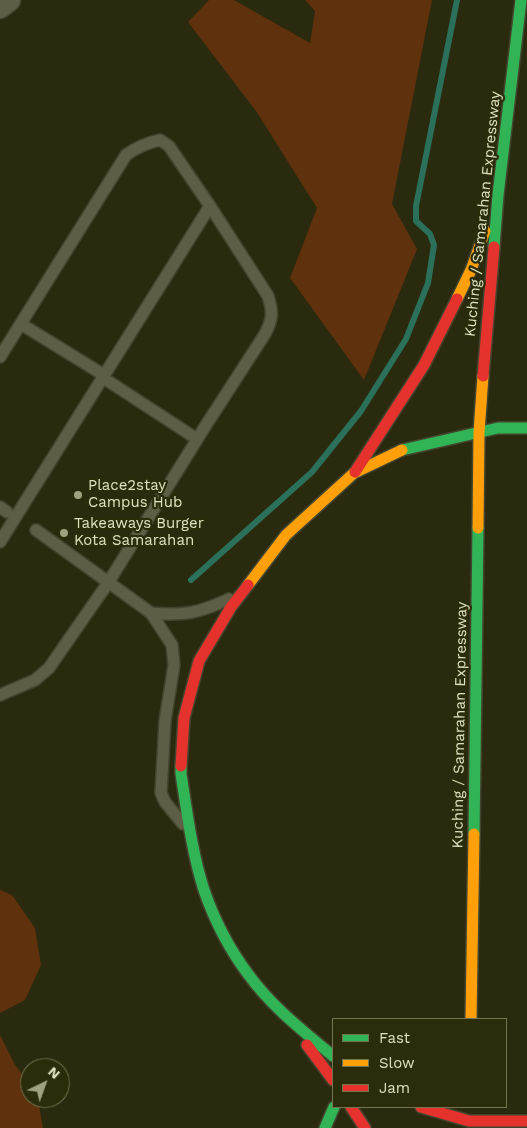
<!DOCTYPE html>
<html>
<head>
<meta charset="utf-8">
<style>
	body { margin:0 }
	#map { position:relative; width:527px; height:1128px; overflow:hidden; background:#2a2a0e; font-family:"Work Sans",sans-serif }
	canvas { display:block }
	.legend { position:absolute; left:332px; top:1018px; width:175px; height:90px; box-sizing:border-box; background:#2b2c09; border:1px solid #737452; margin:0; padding:6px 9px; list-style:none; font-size:15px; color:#dee1bf }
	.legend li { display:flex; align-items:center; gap:10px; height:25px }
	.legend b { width:25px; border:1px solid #737452 }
	.north { position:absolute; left:20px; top:1058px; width:50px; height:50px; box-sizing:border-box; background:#2b2c09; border:1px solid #737452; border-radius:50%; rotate:42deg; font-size:14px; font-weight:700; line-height:20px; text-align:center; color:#dee1bf }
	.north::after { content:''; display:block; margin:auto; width:18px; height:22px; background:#9fa181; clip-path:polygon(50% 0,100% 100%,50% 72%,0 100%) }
</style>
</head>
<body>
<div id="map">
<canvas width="527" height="1128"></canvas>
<ul class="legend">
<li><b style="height:6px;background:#30b455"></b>Fast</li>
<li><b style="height:6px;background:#ff9f0a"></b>Slow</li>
<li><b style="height:6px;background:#e5322d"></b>Jam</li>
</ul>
<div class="north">N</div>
</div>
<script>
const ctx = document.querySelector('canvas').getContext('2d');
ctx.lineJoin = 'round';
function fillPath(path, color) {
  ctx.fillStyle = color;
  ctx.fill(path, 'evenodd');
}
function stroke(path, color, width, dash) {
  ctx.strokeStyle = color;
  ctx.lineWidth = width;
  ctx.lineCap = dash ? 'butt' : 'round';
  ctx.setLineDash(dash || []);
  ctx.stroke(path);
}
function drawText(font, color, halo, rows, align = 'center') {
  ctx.font = font + ' "Work Sans",sans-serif';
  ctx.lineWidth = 4.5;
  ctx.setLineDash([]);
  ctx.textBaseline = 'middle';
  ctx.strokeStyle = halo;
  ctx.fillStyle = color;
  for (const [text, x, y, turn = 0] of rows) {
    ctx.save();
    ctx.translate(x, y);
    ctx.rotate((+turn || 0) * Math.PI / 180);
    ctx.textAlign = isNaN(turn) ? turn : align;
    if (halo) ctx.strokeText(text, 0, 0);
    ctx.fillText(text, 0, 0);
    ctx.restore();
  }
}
const green = new Path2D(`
	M209,0H234L310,43L315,11L305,0H432L392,204L417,249L364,380L290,278L317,208L256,111L188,22Z
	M0,890L12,895L35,928L41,965L25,1000L0,1013Z
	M0,1035L14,1063L30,1086V1098L38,1099L43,1128H0Z`);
const stream = new Path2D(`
	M191,580L312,472L361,411L406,339L428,283L434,245L430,234L416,221V206L457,0`);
const lane = new Path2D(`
	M21,324L99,372
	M0,357L126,155C137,147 146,143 160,140L169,146L210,206L268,296C273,312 273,319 265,334L206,425L108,583L49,668L35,680L0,695
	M108,381L197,439
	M0,507L7,512
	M36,530L151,613L172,645L174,665L165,721L161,793L165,802L183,824
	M0,542L210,206
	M151,613C184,616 199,613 229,599`);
const street = new Path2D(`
	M0,7L9,0`);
const fast = new Path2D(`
	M494,247L498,195L521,0
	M402,450L498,428H527
	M181,766V774C187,812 192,853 204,890C214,919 230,950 248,974C271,1006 303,1031 333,1056
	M474,834L478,528
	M325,1128L334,1107`);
const slow = new Path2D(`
	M457,299L471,270L485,231
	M478,528L479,432L483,376
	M248,585L286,535L354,473L402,450
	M471,1019L474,834`);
const jam = new Path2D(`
	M483,376L494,247
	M355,472L424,365L457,299
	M181,766L184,718L199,661L231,607L248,585
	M307,1045L333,1080
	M351,1107L365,1128
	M421,1107L469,1121H527`);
const markers = [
	[78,495,5,"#9fa181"],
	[64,533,5,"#9fa181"]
];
const streetNames = [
	["Kuching / Samarahan Expressway",483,214,-84],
	["Kuching / Samarahan Expressway",460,725,-89]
];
const poiNames = [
	["Place2stay",88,486],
	["Campus Hub",88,503],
	["Takeaways Burger",74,524],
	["Kota Samarahan",74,541]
];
fillPath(green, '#5f310c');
stroke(stream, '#2b705a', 6);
stroke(lane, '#44452f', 14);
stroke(street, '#44452f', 25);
stroke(fast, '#44452f', 14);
stroke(slow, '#44452f', 14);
stroke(jam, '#44452f', 14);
stroke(lane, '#5d5e45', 11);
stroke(street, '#5d5e45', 22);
stroke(fast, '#30b455', 11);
stroke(slow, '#ff9f0a', 11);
stroke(jam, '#e5322d', 11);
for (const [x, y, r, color] of markers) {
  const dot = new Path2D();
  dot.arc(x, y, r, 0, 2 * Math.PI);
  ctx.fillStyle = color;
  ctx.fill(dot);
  stroke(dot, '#2b2c09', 2);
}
drawText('15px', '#dee1bf', '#2b2c09', streetNames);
drawText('15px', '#dee1bf', '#2b2c09', poiNames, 'left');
</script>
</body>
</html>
